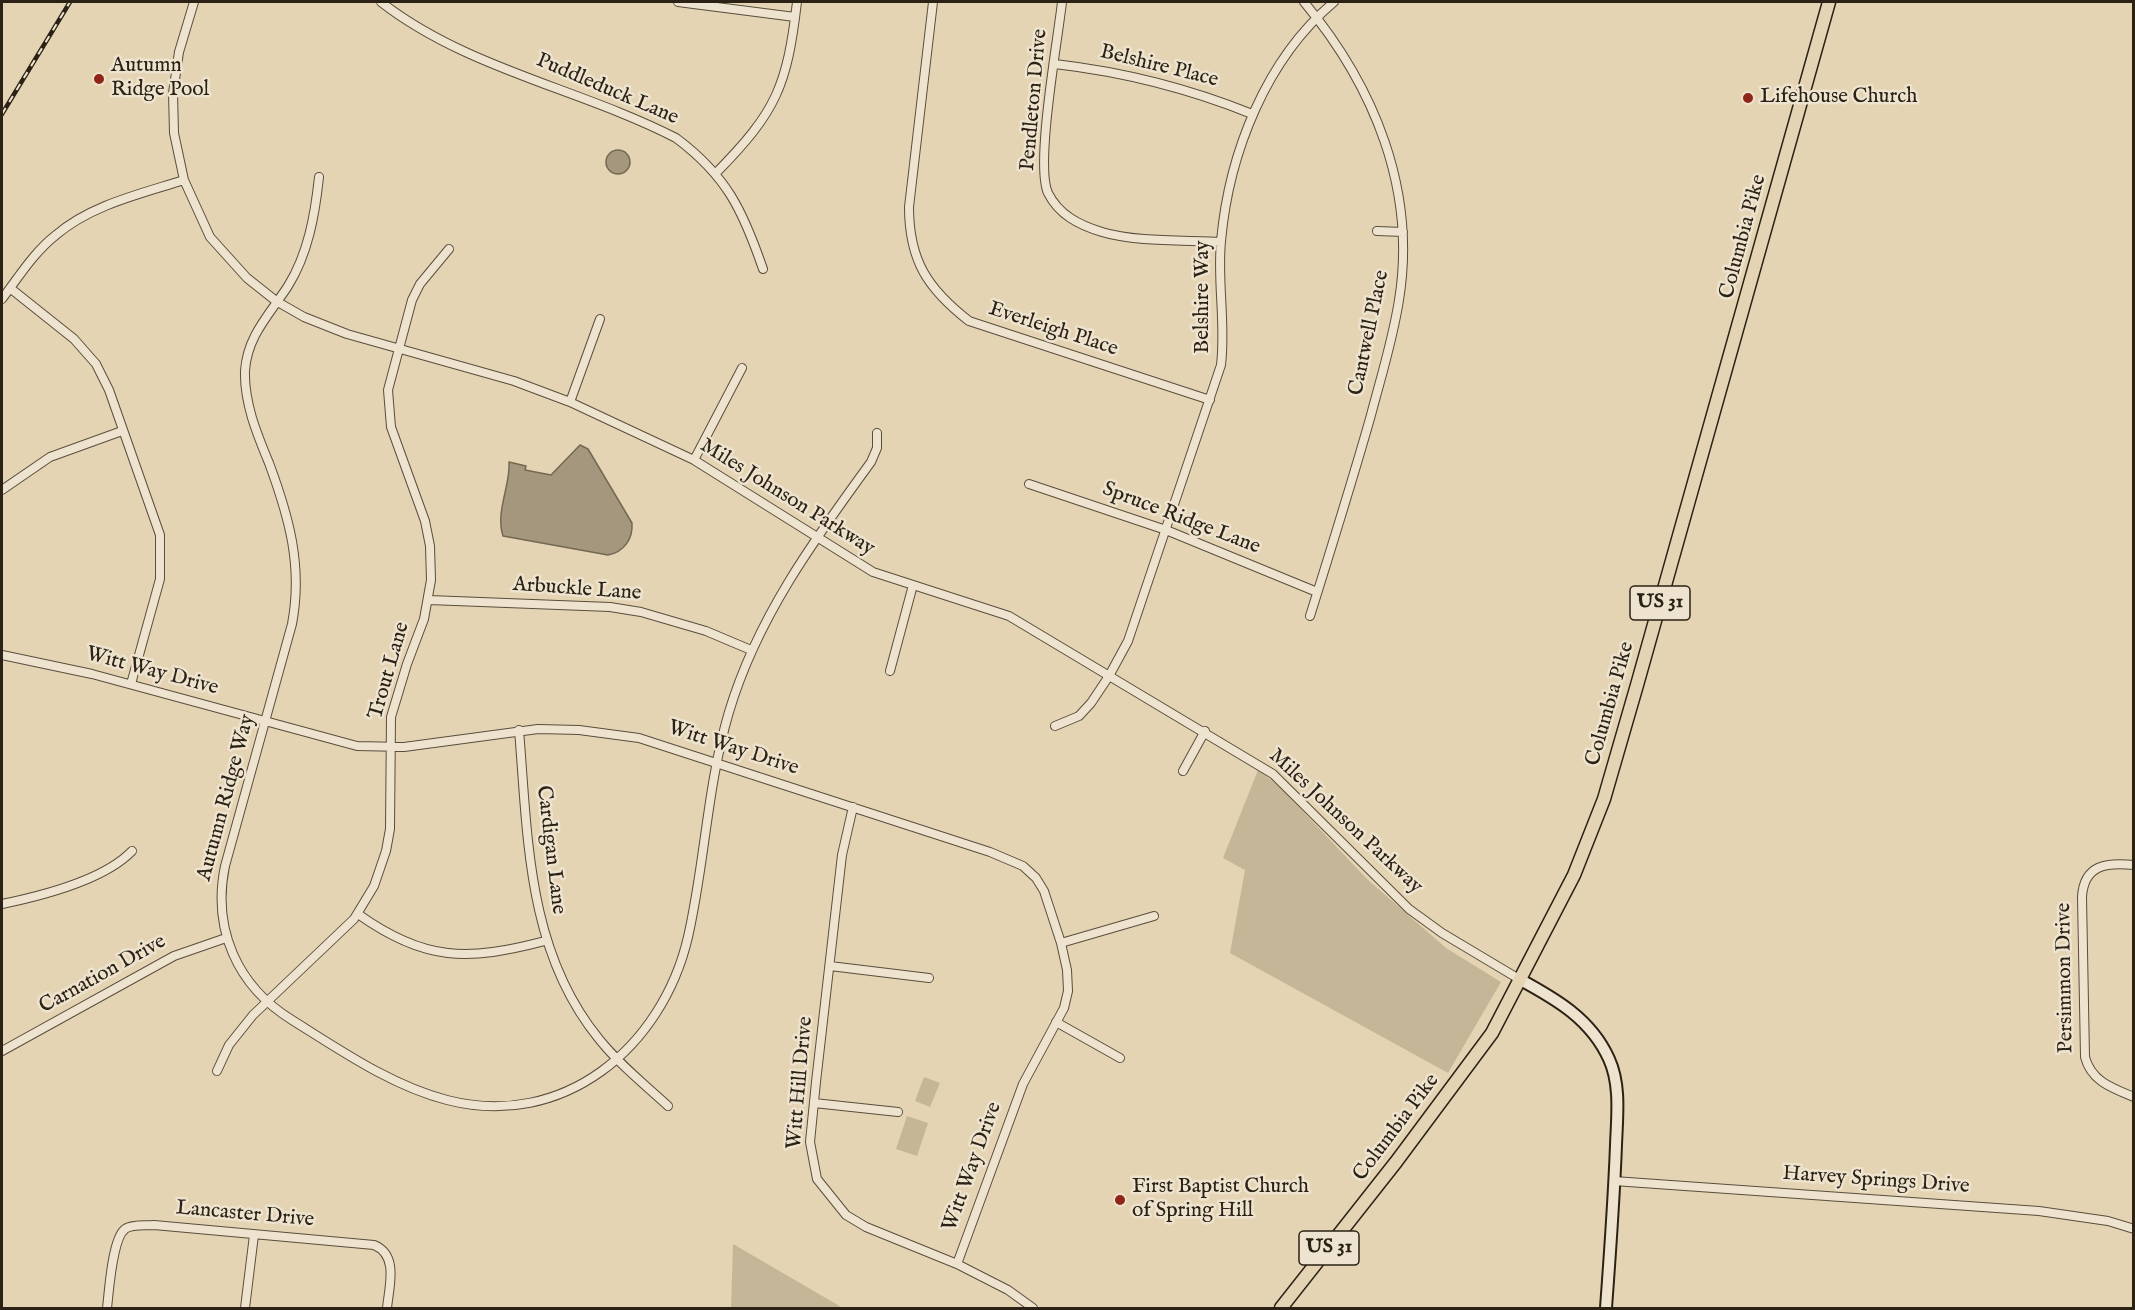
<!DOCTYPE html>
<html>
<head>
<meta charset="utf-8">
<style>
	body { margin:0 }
	#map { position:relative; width:2135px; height:1310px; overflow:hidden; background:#e4d4b3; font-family:"IM FELL English",serif }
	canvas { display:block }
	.frame { position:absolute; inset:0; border:3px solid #2b2215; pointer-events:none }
</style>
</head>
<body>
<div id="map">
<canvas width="2135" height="1310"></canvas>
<div class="frame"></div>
</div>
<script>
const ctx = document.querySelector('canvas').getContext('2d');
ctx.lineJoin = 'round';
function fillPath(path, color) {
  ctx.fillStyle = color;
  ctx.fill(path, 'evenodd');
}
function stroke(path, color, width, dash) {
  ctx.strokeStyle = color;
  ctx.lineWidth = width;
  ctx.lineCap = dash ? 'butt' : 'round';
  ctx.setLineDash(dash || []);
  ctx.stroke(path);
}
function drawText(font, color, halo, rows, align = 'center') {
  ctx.font = font + ' "IM FELL English",serif';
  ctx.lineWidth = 5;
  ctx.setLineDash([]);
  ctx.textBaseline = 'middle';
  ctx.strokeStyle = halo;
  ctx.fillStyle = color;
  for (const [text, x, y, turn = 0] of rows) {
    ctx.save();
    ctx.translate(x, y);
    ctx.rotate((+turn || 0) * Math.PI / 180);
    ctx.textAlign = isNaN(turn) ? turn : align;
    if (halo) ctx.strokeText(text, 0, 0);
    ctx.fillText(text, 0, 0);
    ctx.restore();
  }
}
const green = new Path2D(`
	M1258,770L1278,785L1367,879L1446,948L1501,982L1448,1073L1230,953L1245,870L1223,858Z
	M924,1077L940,1083L930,1107L915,1101Z
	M907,1116L928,1123L917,1156L896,1149Z
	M733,1244L843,1308H731Z`);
const water = new Path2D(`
	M606 162a12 12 0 1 1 24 0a12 12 0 1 1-24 0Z
	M580,445L588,449L632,523C633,539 624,552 608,555L503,536C495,512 511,484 509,462L526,466L525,470L551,475Z`);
const minor = new Path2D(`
	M194,2L179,52L173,93L174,133L184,180L210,237L247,278L276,301L304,317L347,334L514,381L570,402L694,460L873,572L1009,616L1273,774L1409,909L1442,933L1519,979
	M381,2C467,69 581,89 676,138C727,176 743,211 763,269
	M678,2L795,17
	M933,2L909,207C909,261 928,289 969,321L1210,400
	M1062,2C1058,39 1035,165 1048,193C1059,215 1079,225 1102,232C1134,242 1186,240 1221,242
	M1304,2C1374,86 1417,190 1399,300C1393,339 1381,377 1371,415C1352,482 1331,549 1310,616
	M1055,64C1124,72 1188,88 1252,114
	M716,173C777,111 787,86 797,2
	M319,177C315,215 308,254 288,286C270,314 247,336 245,371C244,403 257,434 269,463C289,517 303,566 292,624L225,866C212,929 237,986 292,1020C340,1050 392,1086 447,1100C563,1130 662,1048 688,937C705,863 707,786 729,712C757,618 814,540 871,462L877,448V433
	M1377,231L1403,232
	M10,288L74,339L96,364L109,390L160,535V579L131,684
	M2,299C18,278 34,252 56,235C91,205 140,194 184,180
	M570,402L600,319
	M694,460L742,368
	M1029,484L1166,530L1317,592
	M2,490L50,457L122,431
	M429,600L610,607L641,612L706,631L751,650
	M2,655L92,674L357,746L404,747L538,729L579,730L639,738L990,852L1023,866L1036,878L1044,891L1061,943L1067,970L1068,991L1064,1008L1023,1084L957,1264
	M890,671L913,585
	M1055,726L1079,716L1091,703L1109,676L1128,641L1221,365C1226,323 1217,282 1221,241C1229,153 1266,59 1334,2
	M519,730C528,838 527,951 599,1039C619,1064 644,1084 668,1106
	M1183,771L1205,731
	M853,807L842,855L816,1082L810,1142L817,1179L846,1215L866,1227L957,1264L1008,1290L1033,1308
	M2134,865C2106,862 2084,865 2082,897L2085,1057C2091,1081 2112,1088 2134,1097
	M2,904C41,896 104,880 132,851
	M358,914C425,962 468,961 545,941
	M1061,943L1154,916
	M830,966L929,978
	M1056,1022L1120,1058
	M2,1051L174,956L226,938
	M217,1071L229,1045L253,1015L354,919L374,886L386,851L390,829L391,717L407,664L424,619L431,580L430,546L425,521L391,427L388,390L412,300L420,284L449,249
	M814,1103L898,1112
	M1614,1181L2039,1211L2108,1221L2134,1229
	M107,1308C109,1292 112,1239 125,1229C132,1224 146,1226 154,1225L374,1245C399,1255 389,1287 387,1308
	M245,1308L254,1235`);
const secondary = new Path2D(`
	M1519,979C1556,999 1591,1019 1609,1059C1621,1085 1617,1117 1616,1145C1614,1199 1610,1254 1606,1308`);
const primary = new Path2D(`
	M1281,1308L1396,1162L1492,1033L1574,875L1604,799L1637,685L1829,2`);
const rail = new Path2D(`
	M2,114L70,2`);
const markers = [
	[99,79,6,"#8f2418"],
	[1748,98,6,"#8f2418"],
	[1120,1200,6,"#8f2418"]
];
const shields = [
	[1660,603,60],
	[1329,1248,60]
];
const shieldNames = [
	["US 31",1660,603],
	["US 31",1329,1248]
];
const poiNames = [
	["Autumn",111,67],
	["Ridge Pool",111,91],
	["Lifehouse Church",1760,98],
	["First Baptist Church",1132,1188],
	["of Spring Hill",1132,1212]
];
const streetNames = [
	["Belshire Place",1159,67,14],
	["Puddleduck Lane",607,90,23],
	["Pendleton Drive",1035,100,-85],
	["Columbia Pike",1744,237,-75],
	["Belshire Way",1204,297,-90],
	["Everleigh Place",1053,330,18],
	["Cantwell Place",1370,333,-78],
	["Miles Johnson Parkway",787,498,32],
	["Spruce Ridge Lane",1181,519,21],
	["Arbuckle Lane",577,590,4],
	["Trout Lane",390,671,-74],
	["Witt Way Drive",152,672,15],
	["Columbia Pike",1611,704,-74],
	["Witt Way Drive",733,749,18],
	["Autumn Ridge Way",227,798,-75],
	["Miles Johnson Parkway",1345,822,43],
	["Cardigan Lane",550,850,83],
	["Carnation Drive",103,975,-29],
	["Persimmon Drive",2066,978,-91],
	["Witt Hill Drive",801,1083,-85],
	["Columbia Pike",1397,1128,-53],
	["Witt Way Drive",973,1167,-70],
	["Harvey Springs Drive",1876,1181,4],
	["Lancaster Drive",245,1215,5]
];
fillPath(green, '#c5b698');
fillPath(water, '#a5977d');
stroke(water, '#746853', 1.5);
stroke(minor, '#594e3c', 10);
stroke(secondary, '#2b2215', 14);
stroke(primary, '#2b2215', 15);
stroke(minor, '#ede3ce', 8);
stroke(secondary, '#ede3ce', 10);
stroke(primary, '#e4d4b3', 12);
stroke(rail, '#2b2215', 4.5);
stroke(rail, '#ede3ce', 2, [7]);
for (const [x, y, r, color] of markers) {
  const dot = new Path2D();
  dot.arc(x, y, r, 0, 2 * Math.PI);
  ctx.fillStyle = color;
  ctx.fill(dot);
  stroke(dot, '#ede3ce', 2);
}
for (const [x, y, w] of shields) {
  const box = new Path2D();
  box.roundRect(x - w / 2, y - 17, w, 34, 4.5);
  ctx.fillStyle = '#ede3ce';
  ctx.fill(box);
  stroke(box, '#2b2215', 1.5);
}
drawText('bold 20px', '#2b2215', null, shieldNames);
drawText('21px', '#2b2215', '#ede3ce', poiNames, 'left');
drawText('21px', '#2b2215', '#ede3ce', streetNames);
</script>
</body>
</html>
